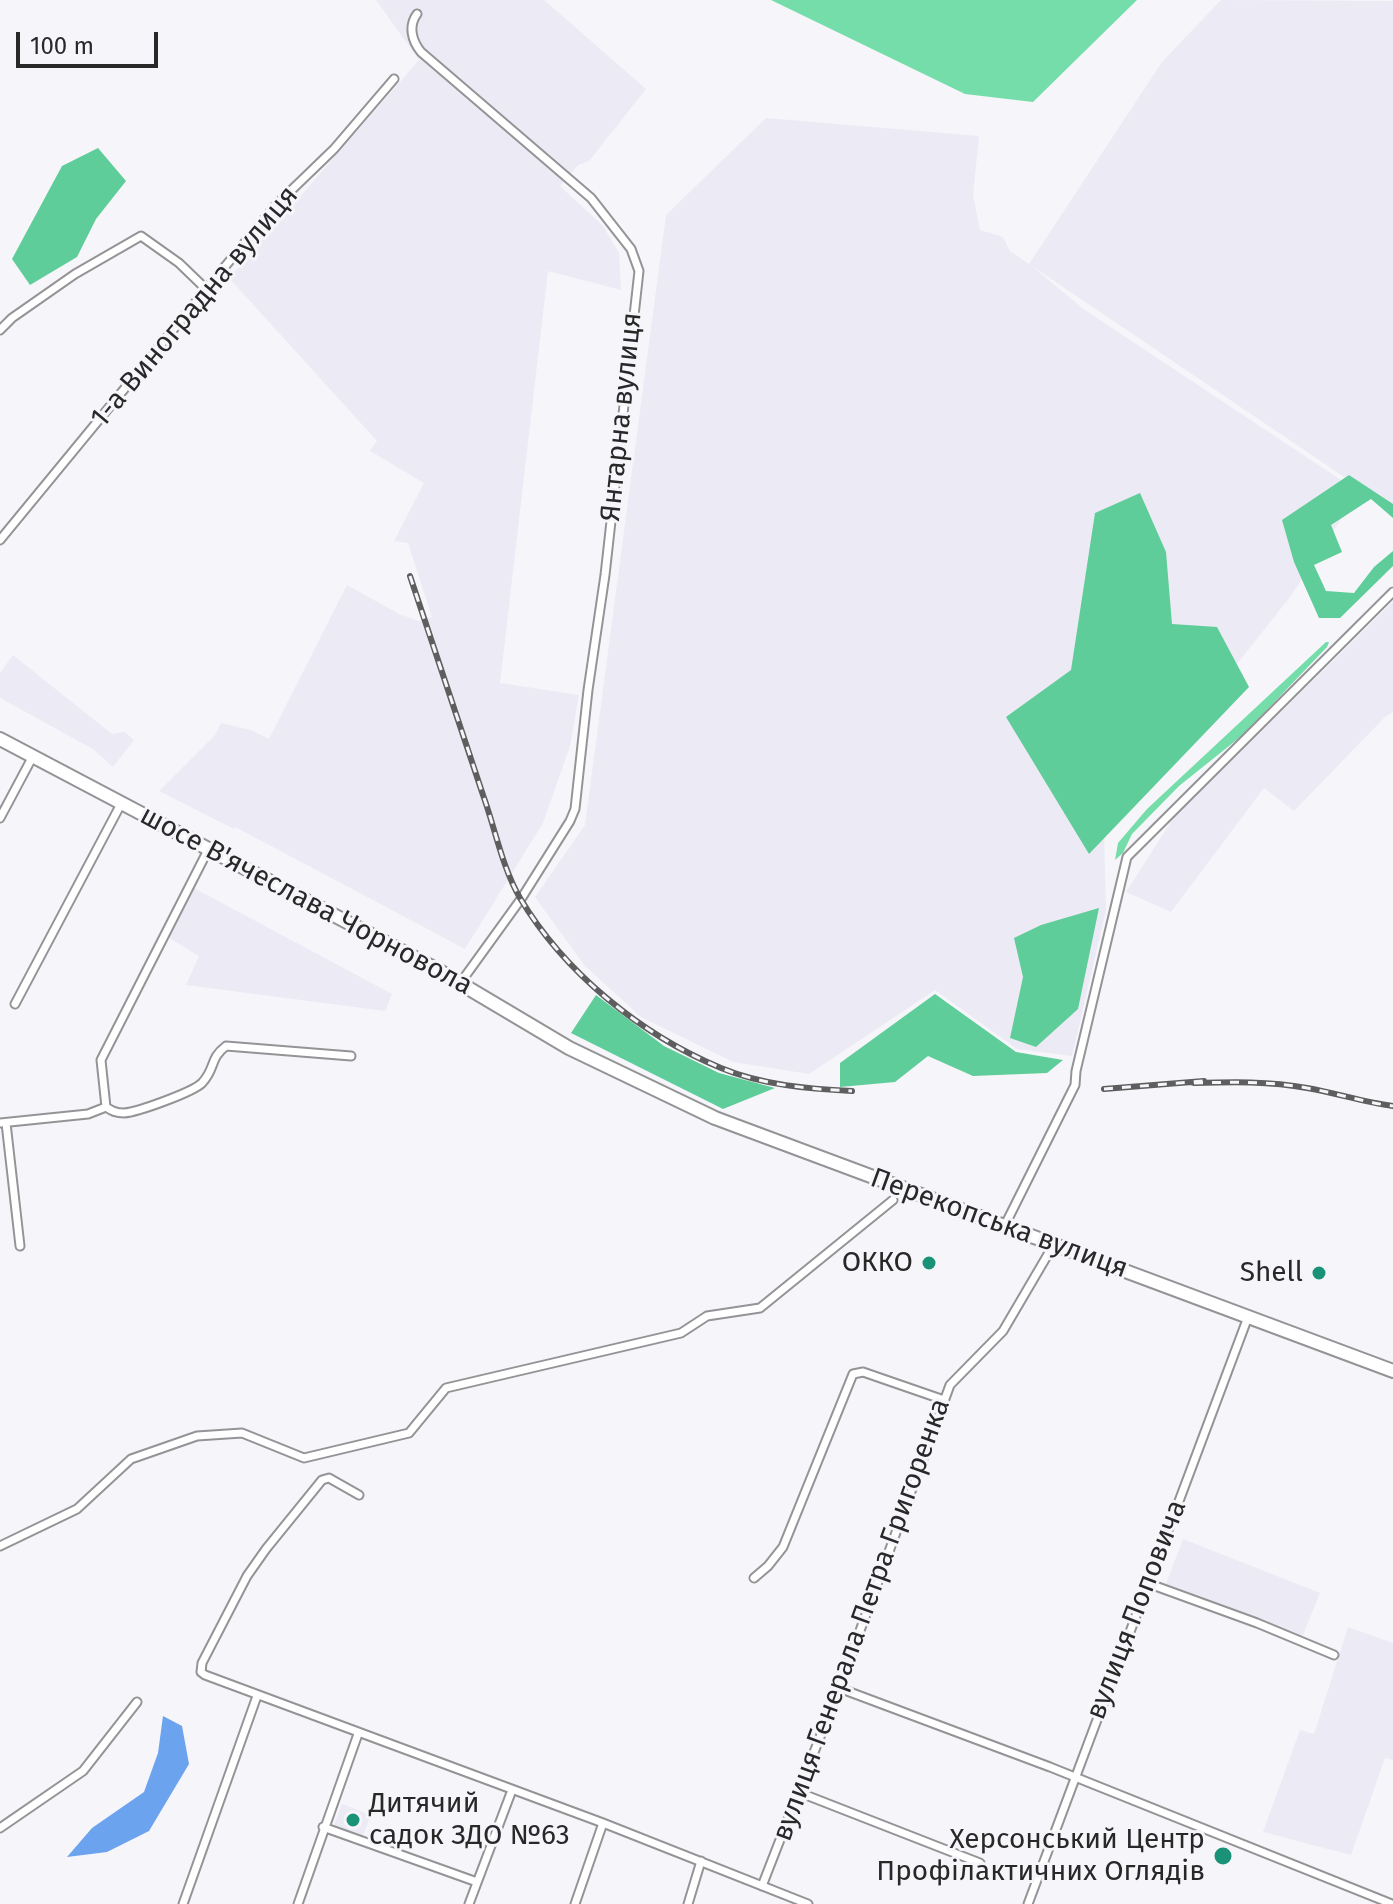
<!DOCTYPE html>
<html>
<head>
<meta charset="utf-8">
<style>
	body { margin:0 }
	#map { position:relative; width:1393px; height:1904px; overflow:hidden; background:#f6f5f9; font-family:"Fira Sans",sans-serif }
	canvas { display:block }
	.scale { position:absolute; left:16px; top:32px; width:142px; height:36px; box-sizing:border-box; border:4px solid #282829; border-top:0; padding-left:10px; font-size:24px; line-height:28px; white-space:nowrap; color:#282829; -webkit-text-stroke:6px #f6f5f9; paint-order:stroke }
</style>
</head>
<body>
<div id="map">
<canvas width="1393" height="1904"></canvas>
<div class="scale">100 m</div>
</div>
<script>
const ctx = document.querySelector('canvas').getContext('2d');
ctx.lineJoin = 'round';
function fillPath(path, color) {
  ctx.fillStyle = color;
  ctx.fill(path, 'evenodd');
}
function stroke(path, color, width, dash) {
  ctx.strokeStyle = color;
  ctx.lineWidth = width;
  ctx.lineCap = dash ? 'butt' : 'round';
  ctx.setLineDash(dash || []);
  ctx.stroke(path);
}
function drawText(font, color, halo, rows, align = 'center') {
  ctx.font = font + ' "Fira Sans",sans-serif';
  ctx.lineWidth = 6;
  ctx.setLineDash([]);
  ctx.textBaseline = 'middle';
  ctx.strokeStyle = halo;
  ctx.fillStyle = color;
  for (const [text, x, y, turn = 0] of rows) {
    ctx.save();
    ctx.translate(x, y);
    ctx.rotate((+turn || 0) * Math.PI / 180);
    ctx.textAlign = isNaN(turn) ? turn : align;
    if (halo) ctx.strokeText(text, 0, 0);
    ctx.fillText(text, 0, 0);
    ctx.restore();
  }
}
const built = new Path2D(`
	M376,0H544L646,89L589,161L578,165L560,186L603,226L619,253L621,290L548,271L500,683L579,695L570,746L543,823L465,949L241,830L235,827L234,829L159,791L215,735L221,723L251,730L269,739L347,585L399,614L419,621L432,617L408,543L394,541L424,483L370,451L377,441L229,278L419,60Z
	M1221,0L1393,1V510L1032,266L1082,308L1359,492L1290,597L1104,832L1106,910L1072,1056L1017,1049L935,990L809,1074L733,1062L641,1017L584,965L535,897L585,825L666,215L766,118L979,136L973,195L980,230L1003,237L1010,251L1029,264L1162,62Z
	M1393,602V712L1385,717L1294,811L1264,788L1171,912L1126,892L1174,817Z
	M13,655L112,734L125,732L134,740L113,767L93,749L0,698V673Z
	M194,888L392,994L385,1011L186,985L199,956L169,938Z
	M1183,1539L1320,1593L1302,1637L1166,1584Z
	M1348,1627L1393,1643V1760L1385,1758L1351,1855L1263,1832L1300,1730L1314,1734Z
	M342,1804L371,1815L363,1836L334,1825Z`);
const green = new Path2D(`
	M771,0H1137L1033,102L965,94Z
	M1326,642H1329L1327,647L1244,734L1179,786L1132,834L1123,853L1115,860L1118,843L1147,809Z`);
const forest = new Path2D(`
	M98,148L126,181L96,219L77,257L30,285L12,259L62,166Z
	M1349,475L1393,504V518L1371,499L1331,525L1342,552L1314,565L1326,591L1354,593L1374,567L1393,551V566L1340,618H1319L1294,562L1282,520Z
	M1140,493L1166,552L1172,624L1217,627L1249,687L1089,854L1006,717L1071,670L1095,513Z
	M1099,908L1078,1009L1036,1047L1010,1038L1023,977L1014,938L1041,925Z
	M935,994L1016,1052L1063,1060L1047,1073L973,1076L928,1056L895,1082L840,1087V1063Z
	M596,995L664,1046L719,1073L775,1088L723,1109L571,1033Z`);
const water = new Path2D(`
	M163,1716L182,1726L189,1764L149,1831L107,1852L67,1857L92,1828L144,1792L158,1753Z`);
const minor = new Path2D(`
	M417,14C408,26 412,41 421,52L591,198L631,249L639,271L605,575L588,690L575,809L570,821L521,899L461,982
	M0,330L12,318L75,274L141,236L179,263L207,290
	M0,540L274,207L334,149L394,79
	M0,818L33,756
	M15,1004L122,802
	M106,1107L101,1060L209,848
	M0,1123L88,1114L106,1107C112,1111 116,1113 124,1113C138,1112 193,1092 202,1083C216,1068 209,1059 226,1046L351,1056
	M6,1123L20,1246
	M1005,1225L1075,1085L1076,1071L1127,857L1393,592
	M359,1495L329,1478L322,1480L266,1549L247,1576L202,1663L201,1672L205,1675L603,1823L808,1904
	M0,1546L77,1509L131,1459L197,1436L242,1433L304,1458L409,1433L446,1388L681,1333L707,1316L760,1308L893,1200
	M754,1578L768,1566L783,1547L853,1374L863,1372L944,1400
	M1147,1583L1257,1623L1334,1655
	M839,1688L1050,1767L1392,1904
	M798,1792L980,1863
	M323,1827L477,1882
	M0,1828L83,1771L137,1702
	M762,1886L839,1688L950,1385L1003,1331L1054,1244
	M183,1904L257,1696
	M298,1904L358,1734
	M469,1904L512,1790
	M575,1904L603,1823
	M688,1904L701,1861
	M1028,1904L1248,1317`);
const primary = new Path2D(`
	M0,739L436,969L569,1048L715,1118L1393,1371`);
const rail = new Path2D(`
	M410,576C434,649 459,722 483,795C495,828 502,867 520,898C564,972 641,1035 721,1068C762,1085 809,1089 852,1091
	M1194,1083C1232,1082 1269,1081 1307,1088C1336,1093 1363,1102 1393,1106
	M1104,1089L1204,1081`);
const markers = [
	[929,1263,8,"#199277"],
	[1319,1273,8,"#199277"],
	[353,1820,8,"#199277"],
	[1223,1856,10,"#199277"]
];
const streetNames = [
	["1-а Виноградна вулиця",195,307,-50],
	["Янтарна вулиця",622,417,-84],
	["шосе В'ячеслава Чорновола",306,901,28],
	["Перекопська вулиця",999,1224,20],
	["вулиця Поповича",1137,1610,-69],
	["вулиця Генерала Петра Григоренка",862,1620,-70]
];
const poiNames = [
	["ОККО",913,1263],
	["Shell",1303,1273],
	["Дитячий",369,1804,"left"],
	["садок ЗДО №63",369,1836,"left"],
	["Херсонський Центр",1205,1840],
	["Профілактичних Оглядів",1205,1872]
];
fillPath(built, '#eceaf5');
fillPath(green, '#75ddaa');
fillPath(forest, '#5fcd99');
fillPath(water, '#6ba3ef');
stroke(minor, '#949497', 11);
stroke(primary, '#949497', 16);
stroke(minor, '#fff', 7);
stroke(primary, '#fff', 12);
stroke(rail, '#5e5e5f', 6);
stroke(rail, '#f6f5f9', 3, [9]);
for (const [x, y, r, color] of markers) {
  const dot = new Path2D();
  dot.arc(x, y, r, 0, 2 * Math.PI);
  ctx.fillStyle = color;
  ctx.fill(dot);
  stroke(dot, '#f6f5f9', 3);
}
drawText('28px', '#282829', '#f6f5f9', streetNames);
drawText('28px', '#282829', '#f6f5f9', poiNames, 'right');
</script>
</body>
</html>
